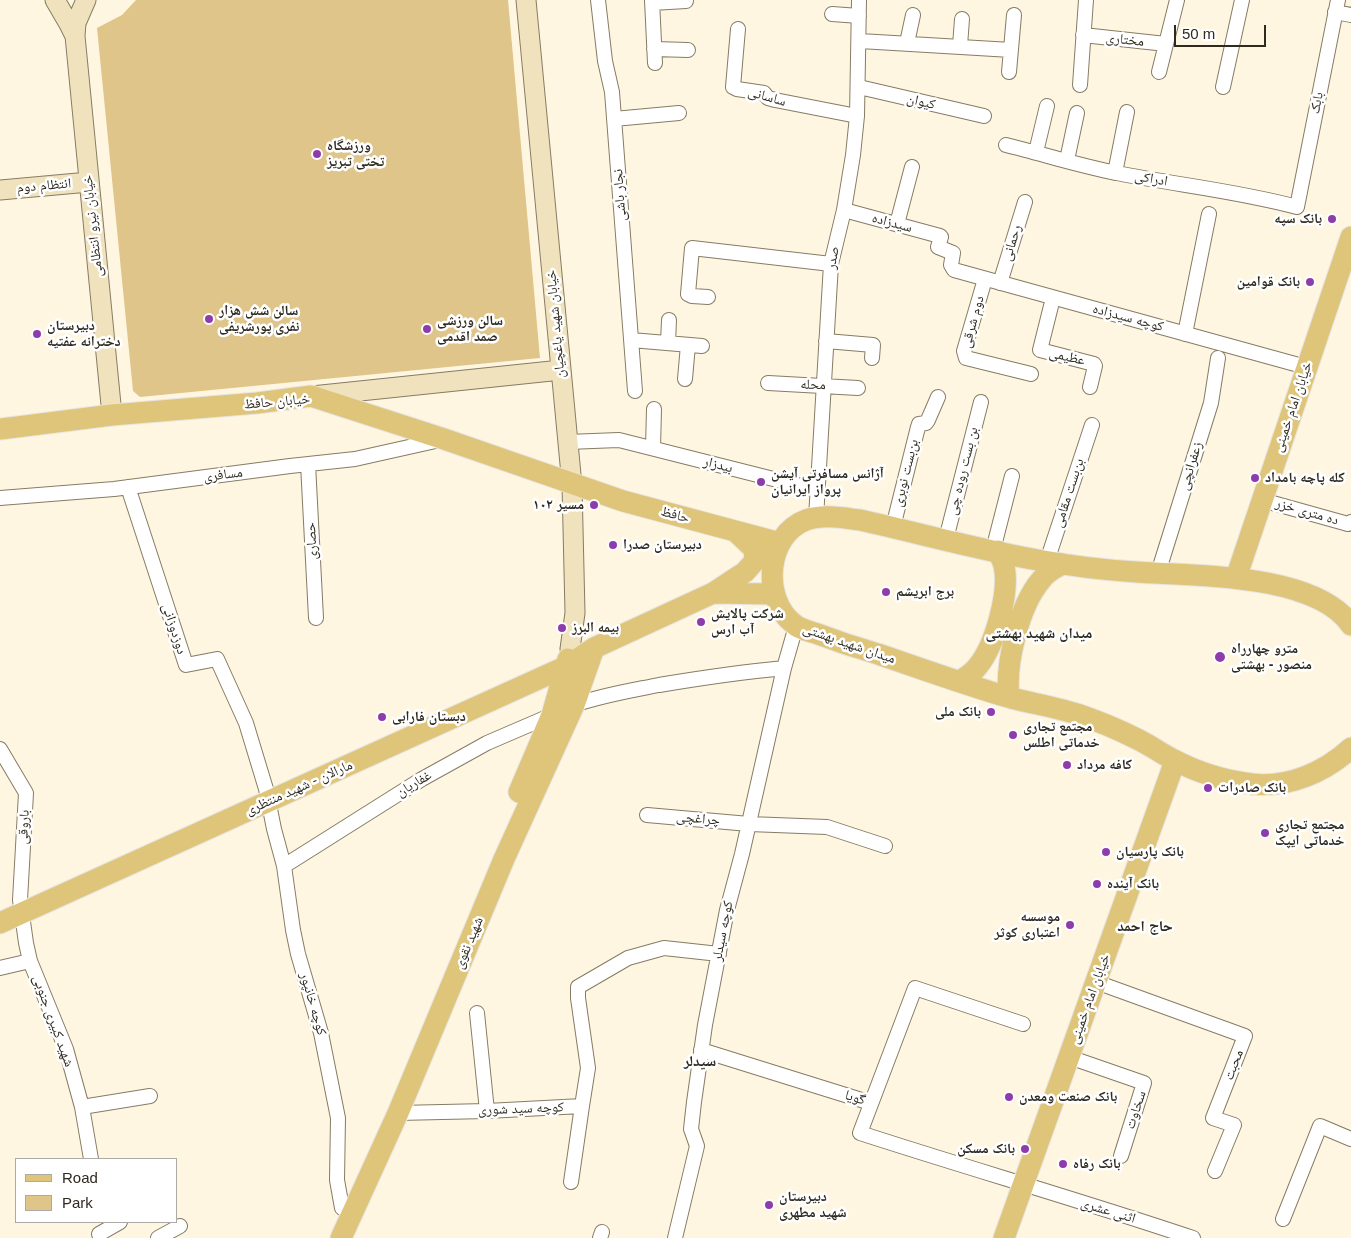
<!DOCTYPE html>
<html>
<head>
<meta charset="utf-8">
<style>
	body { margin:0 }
	#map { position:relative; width:1351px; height:1238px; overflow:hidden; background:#fff6e1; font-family:Helvetica,sans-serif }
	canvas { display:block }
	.legend { position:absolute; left:15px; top:1158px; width:162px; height:65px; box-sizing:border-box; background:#fff; border:1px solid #abaaa6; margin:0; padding:6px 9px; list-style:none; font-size:15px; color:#2e2a20 }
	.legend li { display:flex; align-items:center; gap:10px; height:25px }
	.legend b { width:25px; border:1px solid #abaaa6 }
	.scale { position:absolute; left:1174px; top:25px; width:92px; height:22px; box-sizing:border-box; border:2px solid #2e2a20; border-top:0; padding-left:6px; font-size:15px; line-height:18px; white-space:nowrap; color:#2e2a20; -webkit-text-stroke:4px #fff; paint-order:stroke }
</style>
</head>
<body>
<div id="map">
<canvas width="1351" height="1238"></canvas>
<ul class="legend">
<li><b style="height:6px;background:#dfc57a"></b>Road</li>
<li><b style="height:14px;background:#dfc589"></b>Park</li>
</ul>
<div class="scale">50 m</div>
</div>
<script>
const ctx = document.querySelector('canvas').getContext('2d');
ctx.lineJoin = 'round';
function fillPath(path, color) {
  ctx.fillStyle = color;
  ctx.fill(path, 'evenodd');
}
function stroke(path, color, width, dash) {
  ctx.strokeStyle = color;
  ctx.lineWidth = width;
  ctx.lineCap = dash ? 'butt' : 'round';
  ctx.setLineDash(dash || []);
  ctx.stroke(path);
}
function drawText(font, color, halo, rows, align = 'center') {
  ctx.font = font + ' Helvetica,"Noto Naskh Arabic",sans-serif';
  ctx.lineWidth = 5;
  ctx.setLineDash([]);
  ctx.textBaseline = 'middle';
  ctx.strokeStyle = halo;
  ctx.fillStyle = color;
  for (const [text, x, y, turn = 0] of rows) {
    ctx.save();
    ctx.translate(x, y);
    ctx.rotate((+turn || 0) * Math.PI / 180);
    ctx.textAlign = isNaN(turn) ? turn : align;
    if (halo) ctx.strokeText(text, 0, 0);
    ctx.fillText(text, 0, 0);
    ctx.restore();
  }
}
const green = new Path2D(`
	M136,0H508L540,358L140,397L133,391L97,28L122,15Z`);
const street = new Path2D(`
	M598,0L605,61L612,92L635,391
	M652,0L655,63
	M652,3L686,1
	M1335,12L1351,15
	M832,14L859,16
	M738,29L733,87L737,89L764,93L768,98L775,100L857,116
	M1083,35L1166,44
	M860,41L1011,50
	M907,43L913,15
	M960,46L962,19
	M654,49L688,50
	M1009,72L1014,15
	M1159,72L1177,0
	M1080,85L1086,0
	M859,87L984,116
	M1223,87L1242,0
	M614,119L679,113
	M1006,145C1043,154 1080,166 1117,173C1177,185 1238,191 1297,207L1338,0
	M1036,152L1047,106
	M1067,160L1077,113
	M1115,173L1127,112
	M844,210L940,236L941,237L938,247L953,253L951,265L954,270L1306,367
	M897,224L912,167
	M985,279L964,351L966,358L1031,374
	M1000,283L1025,202
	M708,297L692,296L688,294L692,248L831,264
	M1053,298L1040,350L1094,364L1095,366L1090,387
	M1185,334L1209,214
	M631,340L702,346
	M826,341L873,345L872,358
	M668,343L669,320
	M685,379L688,345
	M768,383L858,388
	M567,442L619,440L817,490
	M653,448L654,409
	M308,464L316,618
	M128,487L186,665L217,659L246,723L266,789L274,829L284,866L293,930L298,954L321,1033L338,1118L337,1180L342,1208
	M0,498L114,489L290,466L355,459L440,440
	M1262,500L1348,524L1351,522
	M816,518L831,264L844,210L853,155L857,116L859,0
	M893,527L918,427L919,424L926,423L928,420L938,397
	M946,539L981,402
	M993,550L1012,476
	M1047,561L1092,425
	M1158,573L1211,403L1218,358
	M574,705C603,695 629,691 659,685C701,678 742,672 784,668
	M0,749L26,793L20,900L26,943L30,961L66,1049L82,1107L91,1159
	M647,815L749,824L827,827L885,846
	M284,866L422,779L487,743L552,715
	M0,968L30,961
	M1096,982L1245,1036L1213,1118L1234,1125L1215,1171
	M477,1013L487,1111
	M1023,1024L915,988L860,1133C971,1169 1083,1201 1193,1238
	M701,1050L871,1103
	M1069,1057L1144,1083L1121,1156
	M82,1107L150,1096
	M398,1113L487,1111L582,1106L588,1068L578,998V987L628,958L664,948L719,954
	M571,1182L582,1106
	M1283,1219L1320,1126L1351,1139
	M99,1234L120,1222
	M158,1238L180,1226
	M600,1238L602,1232
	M675,1238L697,1146L691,1129L694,1102L705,1025L727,910L742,854L784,668L796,626`);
const secondary = new Path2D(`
	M55,0L69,24L75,36
	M86,0L76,23L75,36L112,415
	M526,0L572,485L575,613L570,649
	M0,190L89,182
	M312,396L561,370`);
const primary = new Path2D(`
	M0,429L112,415L257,403L311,396L444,439L623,501L780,543
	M1236,578L1351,237
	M713,593L745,572L754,562L755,550L736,532
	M1351,625C1315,573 1194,576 1136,572C1104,570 1071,566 1038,560C979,550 919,533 860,520C843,518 823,514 806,520C766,535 761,599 794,624C799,629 808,631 815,633C836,641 857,648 878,654C922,669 966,685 1011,698C1035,704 1060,708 1083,716C1100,722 1117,729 1133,737C1147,743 1160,753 1174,760C1197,772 1226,781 1252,784C1289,788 1325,772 1351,748
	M960,681C966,677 973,673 978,666C995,645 1010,592 1004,566C1003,561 1000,556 998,551
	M1009,697C1005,664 1019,606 1041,580C1047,572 1054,568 1063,564
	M519,792L552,715L568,659
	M0,923L567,666L594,648L713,593L774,594
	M341,1238L398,1113L504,859L574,705L594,648
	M1004,1238L1175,761`);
const markers = [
	[317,154,5,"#8e3cac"],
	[1332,219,5,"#8e3cac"],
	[1310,282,5,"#8e3cac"],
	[209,319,5,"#8e3cac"],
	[427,329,5,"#8e3cac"],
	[37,334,5,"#8e3cac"],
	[1255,478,5,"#8e3cac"],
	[761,482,5,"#8e3cac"],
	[594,505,5,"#8e3cac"],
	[613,545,5,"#8e3cac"],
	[886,592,5,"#8e3cac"],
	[701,622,5,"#8e3cac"],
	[562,628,5,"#8e3cac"],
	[1220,657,6,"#8e3cac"],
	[991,712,5,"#8e3cac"],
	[382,717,5,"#8e3cac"],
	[1013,735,5,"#8e3cac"],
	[1067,765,5,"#8e3cac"],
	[1208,788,5,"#8e3cac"],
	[1265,833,5,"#8e3cac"],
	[1106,852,5,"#8e3cac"],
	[1097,884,5,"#8e3cac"],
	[1070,925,5,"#8e3cac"],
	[1009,1097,5,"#8e3cac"],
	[1025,1149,5,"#8e3cac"],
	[1063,1164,5,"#8e3cac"],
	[769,1205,5,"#8e3cac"]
];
const streetNames = [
	["مختاری",1125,40,6],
	["ساسانی",767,97,16],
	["کیوان",921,102,13],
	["بابک",1317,103,-79],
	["ادراکی",1151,179,10],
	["انتظام دوم",44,186,-5],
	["نجار باشی",620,195,-94],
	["سیدزاده",892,223,15],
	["خیابان نیرو انتظامی",93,226,-96],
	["رحمانی",1012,243,-73],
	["صدر",833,258,-81],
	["کوچه سیدزاده",1128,318,15],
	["دوم شرقی",973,322,-75],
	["خیابان شهید یاغچیان",556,324,-95],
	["عظیمی",1067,357,13],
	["محله",813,385,2],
	["خیابان حافظ",277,402,-5],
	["خیابان امام خمینی",1293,407,-71],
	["بیدزار",718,465,14],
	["زعفرانچی",1191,466,-73],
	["بن بست روده چی",963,471,-76],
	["بن‌بست نوبری",906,473,-76],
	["مسافری",223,475,-7],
	["بن‌بست مقامی",1069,493,-72],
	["ده متری خزر",1307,512,16],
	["حافظ",675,515,15],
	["حصاری",312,541,-93],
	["دوزدوزانی",174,629,72],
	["میدان شهید بهشتی",849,644,19],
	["غفاریان",414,784,-31],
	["مارالان - شهید منتظری",299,788,-24],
	["چراغچی",698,819,5],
	["باروقی",24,827,-87],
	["کوچه سیدلر",723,931,-79],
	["شهید نقوی",469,943,-67],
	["خیابان امام خمینی",1090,999,-70],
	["کوچه خانپور",313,1004,74],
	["شهید کبیری جنوبی",53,1021,70],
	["محبت",1234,1065,-69],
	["گویا",855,1098,18],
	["کوچه سید شوری",521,1109,-2],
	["سخاوت",1136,1110,-72],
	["اثنی عشری",1108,1211,17]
];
const poiNames = [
	["ورزشگاه",327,146],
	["تختی تبریز",327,162],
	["بانک سپه",1322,219,"right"],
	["بانک قوامین",1300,282,"right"],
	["سالن شش هزار",219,311],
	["نفری پورشریفی",219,327],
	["سالن ورزشی",437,321],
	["صمد اقدمی",437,337],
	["دبیرستان",47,326],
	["دخترانه عفتیه",47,342],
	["آژانس مسافرتی آیشن",771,474],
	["پرواز ایرانیان",771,490],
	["کله پاچه بامداد",1265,478],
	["مسیر ۱۰۲",584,505,"right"],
	["دبیرستان صدرا",623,545],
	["برج ابریشم",896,592],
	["شرکت پالایش",711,614],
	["آب ارس",711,630],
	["بیمه البرز",572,628],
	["مترو چهارراه",1231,649],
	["منصور - بهشتی",1231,665],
	["بانک ملی",981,712,"right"],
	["دبستان فارابی",392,717],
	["مجتمع تجاری",1023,727],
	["خدماتی اطلس",1023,743],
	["کافه مرداد",1077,765],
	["بانک صادرات",1218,788],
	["مجتمع تجاری",1275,825],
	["خدماتی ایپک",1275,841],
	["بانک پارسیان",1116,852],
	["بانک آینده",1107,884],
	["موسسه",1060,917,"right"],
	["اعتباری کوثر",1060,933,"right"],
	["بانک صنعت ومعدن",1019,1097],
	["بانک مسکن",1015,1149,"right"],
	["بانک رفاه",1073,1164],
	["دبیرستان",779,1197],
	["شهید مطهری",779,1213]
];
const neighbourhoodNames = [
	["میدان شهید بهشتی",1039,634],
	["حاج احمد",1145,927],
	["سیدلر",700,1062]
];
fillPath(green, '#dfc589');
stroke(street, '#867c65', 16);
stroke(secondary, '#867c65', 21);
stroke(primary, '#e6e5e4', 23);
stroke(street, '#fff', 14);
stroke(secondary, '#efe2bc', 19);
stroke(primary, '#dfc57a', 21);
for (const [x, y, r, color] of markers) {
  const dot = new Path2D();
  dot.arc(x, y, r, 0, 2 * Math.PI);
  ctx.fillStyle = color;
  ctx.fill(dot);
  stroke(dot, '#fff', 2);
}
drawText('14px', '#2e2a20', '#fff', streetNames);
drawText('bold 14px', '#2e2a20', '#fff', poiNames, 'left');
drawText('bold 15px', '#2e2a20', '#fff', neighbourhoodNames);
</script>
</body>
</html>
